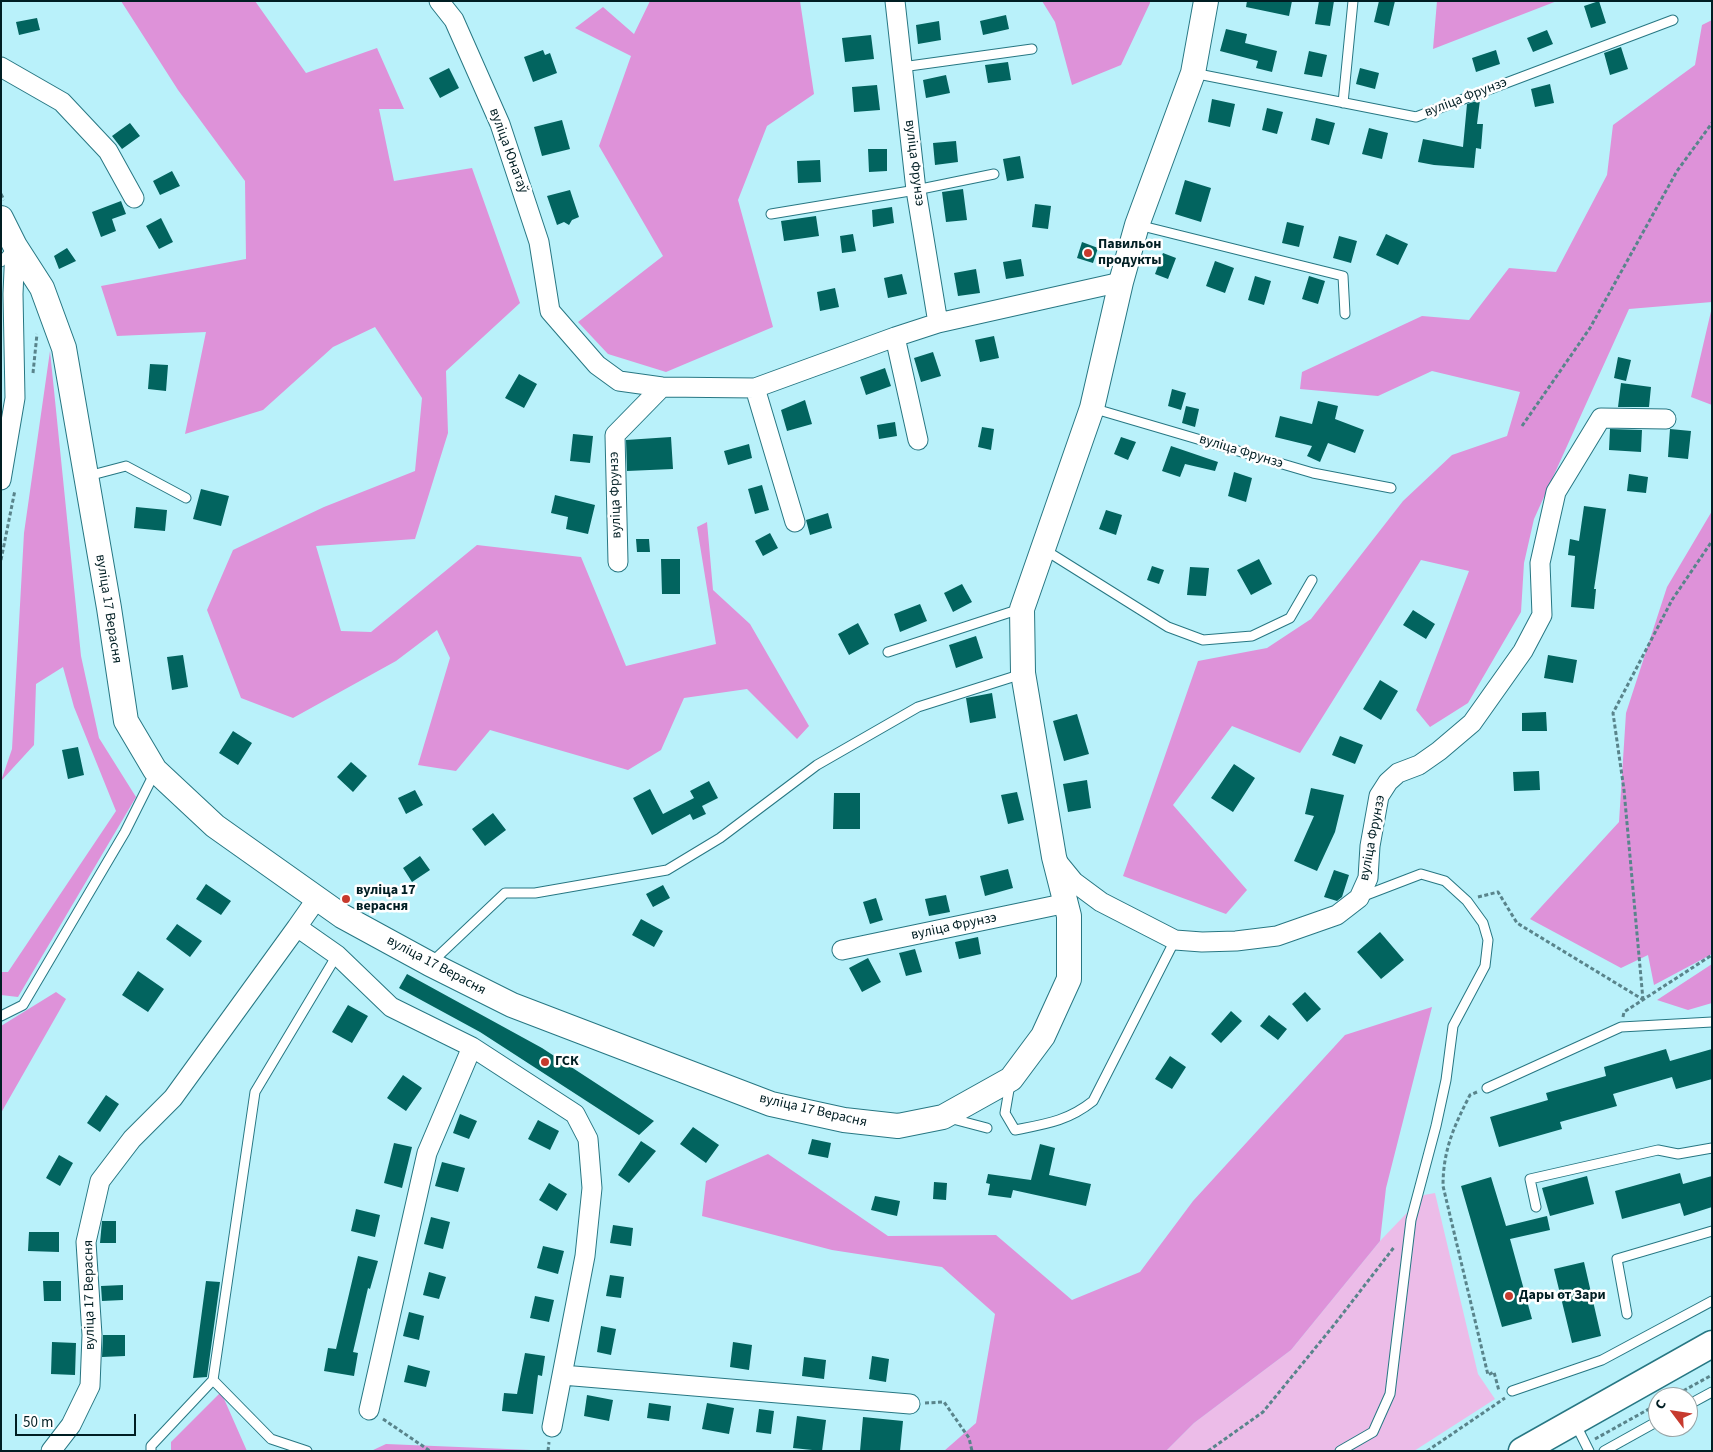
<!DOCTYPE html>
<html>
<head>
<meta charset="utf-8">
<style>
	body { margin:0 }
	#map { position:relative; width:1713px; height:1452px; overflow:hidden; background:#b9f1fa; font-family:"Source Sans 3",sans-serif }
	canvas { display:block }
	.frame { position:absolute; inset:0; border:2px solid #001e23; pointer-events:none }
	.north { position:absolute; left:1648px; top:1387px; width:50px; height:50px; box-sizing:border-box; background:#fff; border:1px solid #99a5a7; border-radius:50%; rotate:301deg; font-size:14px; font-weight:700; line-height:20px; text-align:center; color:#001e23 }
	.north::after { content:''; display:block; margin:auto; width:18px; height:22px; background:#c73a2e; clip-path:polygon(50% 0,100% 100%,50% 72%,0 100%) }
	.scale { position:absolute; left:15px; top:1414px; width:121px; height:22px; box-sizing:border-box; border:2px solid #001e23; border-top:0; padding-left:6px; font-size:15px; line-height:18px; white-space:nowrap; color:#001e23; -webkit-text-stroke:4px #fff; paint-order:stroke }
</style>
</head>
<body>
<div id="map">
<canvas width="1713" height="1452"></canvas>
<div class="frame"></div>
<div class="north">С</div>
<div class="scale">50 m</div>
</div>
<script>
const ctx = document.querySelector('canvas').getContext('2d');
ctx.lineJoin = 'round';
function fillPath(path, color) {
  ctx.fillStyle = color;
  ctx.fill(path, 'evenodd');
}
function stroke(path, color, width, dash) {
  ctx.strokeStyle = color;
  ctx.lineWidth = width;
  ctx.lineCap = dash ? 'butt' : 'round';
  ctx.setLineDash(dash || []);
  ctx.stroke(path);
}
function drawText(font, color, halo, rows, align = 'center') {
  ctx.font = font + ' "Source Sans 3",sans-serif';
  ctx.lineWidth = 5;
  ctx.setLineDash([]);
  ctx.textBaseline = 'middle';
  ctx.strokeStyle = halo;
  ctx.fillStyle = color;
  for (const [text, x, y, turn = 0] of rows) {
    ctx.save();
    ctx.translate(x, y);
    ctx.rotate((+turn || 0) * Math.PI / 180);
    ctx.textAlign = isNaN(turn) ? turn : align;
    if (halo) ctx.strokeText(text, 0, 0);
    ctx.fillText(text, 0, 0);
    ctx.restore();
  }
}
const green = new Path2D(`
	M1435,1193L1478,1374L1495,1399L1414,1451H1166L1194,1423L1291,1350L1380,1241L1424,1195Z`);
const forest = new Path2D(`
	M121,1H255L306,73L377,48L404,109H379L394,181L472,168L520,303L446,371L448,433L415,539L316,546L341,631L371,632L477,545L581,557L626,666L716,644L697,527L707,522L713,590L750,624L809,726L797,739L747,689L684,698L661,750L628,770L490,730L456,771L418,765L450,658L437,630L396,661L293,718L241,698L207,610L233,550L324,507L415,471L422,398L375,327L333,347L263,410L185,434L206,332L117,336L101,286L246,259L245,181L178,90Z
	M650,1H800L814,94L767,126L738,200L773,327L666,372L608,354L578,322L663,256L599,146L631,56L575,28L603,7L634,34Z
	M1042,1H1150V3L1121,65L1072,85L1055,22Z
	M1437,1H1557L1433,49Z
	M1712,20V302L1629,309L1534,519L1524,563L1521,612L1468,703L1430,727L1416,710L1469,571L1421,560L1300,753L1232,726L1173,805L1247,890L1226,914L1123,876L1198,661L1267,648L1311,619L1403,501L1452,455L1507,436L1520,392L1432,371L1378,396L1300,389L1302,372L1422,316L1469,320L1509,268L1556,272L1607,175L1613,125L1695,65L1702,25Z
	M1712,307V405L1691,397Z
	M50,351L81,656L99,738L136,797L18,997L1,995V972H8L116,811L74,707L63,667L36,684L34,745L1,781L12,749L24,533Z
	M1712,511V954L1654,985L1648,955L1621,968L1530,919L1619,822L1626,713L1667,587Z
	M1712,964V1003L1688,1010L1657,1000Z
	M56,992L66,999L1,1113V1026Z
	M1432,1007L1386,1188L1380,1241L1291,1350L1194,1423L1166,1451H944L976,1423L995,1314L942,1267L832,1250L702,1216L706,1181L768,1154L888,1236L996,1235L1072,1300L1140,1272L1193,1201L1345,1035Z
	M221,1392L247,1451H171V1442Z
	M386,1444L531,1450L535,1451H371Z`);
const building = new Path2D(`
	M1247,1H1292L1289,16L1246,7Z
	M1319,1H1334L1330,26L1315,24Z
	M1379,1H1395L1389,26L1374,22Z
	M1599,1L1606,23L1591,28L1584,6Z
	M1006,15L1009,29L983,35L980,21Z
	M37,18L40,30L19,35L16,22Z
	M939,21L941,40L918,44L916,25Z
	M1226,29L1247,34L1245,43L1277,51L1272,72L1256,68L1258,61L1220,51Z
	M1547,30L1553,44L1533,52L1527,38Z
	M871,35L874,59L845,62L842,38Z
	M1621,47L1628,69L1610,75L1604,53Z
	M543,50L545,55L550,53L557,73L533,82L524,57Z
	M1496,50L1500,64L1476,72L1472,58Z
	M1309,51L1327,55L1322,77L1304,74Z
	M1008,62L1011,80L988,83L985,65Z
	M449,68L459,88L440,98L429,78Z
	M1360,68L1379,73L1375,89L1356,84Z
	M946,75L950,93L926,98L923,80Z
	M1550,84L1554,103L1535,107L1531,89Z
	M877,85L880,110L854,112L852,87Z
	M1212,99L1235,104L1230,127L1208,122Z
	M1480,100L1477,124H1483L1481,149L1476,148L1474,168L1434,165L1418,162L1423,139L1463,147L1467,104Z
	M1267,108L1283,112L1277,134L1262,130Z
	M1316,118L1335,123L1329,145L1311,140Z
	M562,120L570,149L542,156L534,127Z
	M130,123L140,136L122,149L112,136Z
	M1369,128L1388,133L1382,159L1362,154Z
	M956,141L958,162L935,165L933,143Z
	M868,149H887V171L869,172Z
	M1020,156L1024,178L1007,181L1003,159Z
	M820,160L821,182L798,183L797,161Z
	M172,171L180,186L160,195L153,181Z
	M1185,180L1211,188L1201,222L1175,214Z
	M963,189L967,220L946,222L942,192Z
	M570,190L579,217L572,220L569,225L564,222L557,225L547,196Z
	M121,201L126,214L112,219L116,231L101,237L92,212Z
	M1035,204L1051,206L1048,229L1032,227Z
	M892,207L894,223L873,227L872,210Z
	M816,216L819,236L784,241L781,221Z
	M161,218L173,242L159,249L146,226Z
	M1287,222L1304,226L1299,247L1282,243Z
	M853,234L856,251L842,253L840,236Z
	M1386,234L1408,244L1398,265L1376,255Z
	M1339,236L1357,241L1351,263L1333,258Z
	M1082,242L1098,248L1093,263L1077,258Z
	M67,248L76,261L59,269L54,256Z
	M1163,253L1176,258L1168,279L1155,274Z
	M1021,259L1024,276L1006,279L1003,262Z
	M1215,261L1234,268L1225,293L1206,286Z
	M976,269L980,293L958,296L954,273Z
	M902,274L907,294L888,298L884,278Z
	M1255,276L1271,281L1264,305L1248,300Z
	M1309,276L1325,281L1318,304L1302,299Z
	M835,288L839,307L820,311L817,292Z
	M994,336L999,358L980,362L975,340Z
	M933,352L941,376L921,382L914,358Z
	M1618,357L1631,360L1626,381L1614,378Z
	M150,364L168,365L166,391L148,389Z
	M885,368L891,386L866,395L860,377Z
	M519,374L537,384L524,408L505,398Z
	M1621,383L1651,387L1649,407H1618Z
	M1172,389L1186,393L1181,410L1168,406Z
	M805,400L812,424L787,431L781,410Z
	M1318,401L1338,406L1335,419L1364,430L1355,453L1328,443L1320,462L1307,456L1312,446L1275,437L1280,416L1312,424Z
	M1186,406L1199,409L1195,427L1182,423Z
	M895,422L897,436L879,439L877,425Z
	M982,427L994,429L991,450L978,447Z
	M1610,429L1642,430L1641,452L1609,450Z
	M1670,429L1691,431L1688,459L1668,457Z
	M573,434L593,436L590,463L570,461Z
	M671,437L673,469L627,471L626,440Z
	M1121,437L1136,442L1128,460L1114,454Z
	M749,444L752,458L728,465L724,451Z
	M1171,446L1218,462L1215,471L1185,464L1180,477L1162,471Z
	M1234,472L1252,478L1246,502L1228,496Z
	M1629,474L1648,477L1646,493L1627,491Z
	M762,485L769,510L755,514L748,489Z
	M201,489L229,496L221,526L193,519Z
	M555,495L595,505L588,534L566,529L568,517L551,513Z
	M1584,506L1606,509L1594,589H1596L1594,609L1571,607L1575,556L1568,555L1570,539L1579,541Z
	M136,507L167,510L165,531L134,528Z
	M1106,510L1122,515L1116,535L1099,529Z
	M828,513L832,528L810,535L806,520Z
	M770,533L778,548L763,556L755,541Z
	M636,539H649L650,552H637Z
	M661,559H680V594H662Z
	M1259,559L1272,584L1251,595L1237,570Z
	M1152,566L1164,570L1159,584L1147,580Z
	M1190,567L1209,568L1206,596L1187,595Z
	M962,584L972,602L953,612L944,593Z
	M920,604L927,621L900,632L894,614Z
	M1413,610L1435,624L1426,639L1403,625Z
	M858,623L869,644L849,655L838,634Z
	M976,636L983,658L956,668L949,645Z
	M183,655L188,687L172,690L167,657Z
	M1548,655L1577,660L1573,683L1544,678Z
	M1380,680L1398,691L1381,720L1363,709Z
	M992,693L996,718L970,723L966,698Z
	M1546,712L1547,731H1522V713Z
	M1077,714L1089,754L1064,761L1053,721Z
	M233,731L252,743L238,765L219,753Z
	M1340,736L1363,745L1355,764L1332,755Z
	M78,747L84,775L68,779L62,750Z
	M351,762L367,776L353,792L337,777Z
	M1234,764L1255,778L1233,812L1211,798Z
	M1539,771L1540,790L1514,791L1513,772Z
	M1087,780L1091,808L1068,812L1063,784Z
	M709,781L718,798L702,806L706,814L693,820L690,814L652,835L633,798L650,789L663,814L694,798L690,791Z
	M1311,788L1344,795L1335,832L1317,871L1294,861L1314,816L1305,814Z
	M415,790L423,805L406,814L398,798Z
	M1017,792L1024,820L1008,824L1001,795Z
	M834,793H860V829H833Z
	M493,813L506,830L485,846L472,829Z
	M420,856L430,870L412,882L403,868Z
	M1008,869L1013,888L985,896L980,876Z
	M1334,870L1349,875L1342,897L1337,901L1324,897Z
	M206,884L231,901L221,915L196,899Z
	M663,885L670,898L653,907L646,894Z
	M946,895L950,912L929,916L925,899Z
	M876,898L883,920L870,924L863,902Z
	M641,919L663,931L654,947L632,935Z
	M177,924L202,941L190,957L166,939Z
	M1380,932L1404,960L1381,979L1357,952Z
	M978,937L981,954L959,959L955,942Z
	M915,949L922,972L906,976L899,953Z
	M868,958L881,982L862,992L849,968Z
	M138,971L164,989L148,1012L122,995Z
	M407,974L542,1048L654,1121L639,1135L480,1032L399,988Z
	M1305,992L1321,1009L1307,1022L1292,1004Z
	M348,1005L368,1016L352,1043L332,1032Z
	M1231,1011L1242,1021L1221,1043L1211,1034Z
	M1269,1015L1287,1029L1278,1040L1260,1026Z
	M1666,1049L1670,1061L1712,1049V1079L1676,1089L1672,1077L1613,1094L1617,1106L1560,1122L1562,1129L1499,1147L1490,1117L1548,1100L1546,1093L1606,1076L1604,1067Z
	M1170,1056L1186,1067L1172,1089L1155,1079Z
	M403,1075L422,1088L406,1111L387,1098Z
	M106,1095L119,1104L100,1132L87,1123Z
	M460,1114L477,1121L469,1139L453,1133Z
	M538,1120L559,1131L550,1150L528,1139Z
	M693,1127L719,1145L706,1163L680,1144Z
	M812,1139L831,1143L828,1158L808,1154Z
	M641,1141L656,1151L629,1183L618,1175Z
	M394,1143L412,1147L402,1188L384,1183Z
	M1040,1144L1055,1148L1049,1175L1091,1184L1086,1206L1013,1190L1011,1198L988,1195L990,1184L986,1183L988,1174L1031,1180Z
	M59,1155L73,1163L60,1186L46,1178Z
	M442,1162L465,1168L458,1192L435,1186Z
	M1680,1173L1683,1184L1712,1176V1207L1684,1216L1680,1203L1622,1219L1615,1191Z
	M1587,1176L1594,1204L1550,1216L1542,1188Z
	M1491,1177L1506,1226L1547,1216L1550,1230L1510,1239L1532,1319L1502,1327L1461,1186Z
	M934,1182L947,1183L946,1200L933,1199Z
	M549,1183L567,1194L557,1211L539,1200Z
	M875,1196L900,1201L897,1216L871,1210Z
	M356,1209L380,1215L375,1237L351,1231Z
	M431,1217L450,1222L443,1249L424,1244Z
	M102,1221H116V1243H100Z
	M613,1225L633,1228L631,1246L610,1243Z
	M29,1232H59V1252L28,1251Z
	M543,1246L564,1251L558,1274L537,1268Z
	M358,1256L378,1261L370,1289L368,1288L353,1352L358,1353L354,1376L324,1371L328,1348L336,1349Z
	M1584,1262L1601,1336L1572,1343L1554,1269Z
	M429,1272L446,1277L439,1299L423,1295Z
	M610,1275L624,1277L621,1298L606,1296Z
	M43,1281H61V1301H44Z
	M206,1281L220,1282L207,1377L193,1378Z
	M123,1285V1300L102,1301L101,1286Z
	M535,1296L554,1300L549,1322L530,1318Z
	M409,1312L424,1316L419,1340L403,1336Z
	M601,1326L616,1329L611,1355L597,1352Z
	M103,1335H125V1356L102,1357Z
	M52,1342L76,1343L75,1375L51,1374Z
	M733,1342L752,1345L749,1370L730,1367Z
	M525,1353L545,1356L542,1376L538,1375L533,1414L502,1411L504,1393L517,1394Z
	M872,1356L889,1359L886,1382L869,1379Z
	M804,1357L826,1360L824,1379L802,1376Z
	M408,1365L430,1371L426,1387L404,1382Z
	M587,1395L613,1400L609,1421L584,1416Z
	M649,1403L671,1406L669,1421L647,1418Z
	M707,1403L734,1408L729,1434L702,1429Z
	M759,1409L774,1411L771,1434L756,1432Z
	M797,1416L826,1420L822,1451L793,1448Z
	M863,1417L903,1421L900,1451H860Z`);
const path = new Path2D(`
	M1,194L4,200
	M33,373L37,334
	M1522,426L1590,328L1677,171L1712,123
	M1,560L15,490
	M1478,897L1498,892L1517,923L1642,999
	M1643,1000L1624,790L1613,713L1672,600L1712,541
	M1623,1017L1624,1012L1712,955
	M1477,1092L1470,1095C1454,1126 1443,1150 1443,1186L1488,1375L1494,1372L1499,1391
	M1672,1397L1712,1375
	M925,1403L944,1402L969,1438L972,1451
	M383,1419L430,1451
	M1595,1439L1658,1404
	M548,1451L549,1442
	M1208,1451L1263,1412L1334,1325L1395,1246
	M1427,1451L1505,1398`);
const service = new Path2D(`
	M902,67L1032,49
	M1193,73L1416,117L1673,20
	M1343,103L1353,1
	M771,214L916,190L994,174
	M1138,225L1343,276L1345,314
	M1,262L12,249
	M1092,408L1313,473L1391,488
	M88,476L126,466L186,498
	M1045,550L1168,627L1203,640L1252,636L1290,618L1312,580
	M888,652L1020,609
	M432,962L505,893H535L667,870L720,838L817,765L918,707L1022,674
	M1,1016L23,1005L125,832L155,772
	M1010,1084L1005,1113L1015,1130C1046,1124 1068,1121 1093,1101L1175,940
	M1487,1088L1621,1027L1712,1022
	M949,1118L987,1128
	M1536,1207L1530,1179L1658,1150L1678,1154L1712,1148
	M1627,1314L1617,1259L1712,1231
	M213,1380L271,1439L307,1451
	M1512,1391L1602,1360L1712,1301
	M1688,1405L1712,1392
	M1575,1423L1589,1451
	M151,1451V1446L213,1380L255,1092L337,955
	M1340,1451L1373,1432L1390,1394L1411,1220L1436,1126L1446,1080L1453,1026L1485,966L1488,940L1483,923L1467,901L1445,881L1421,874L1361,897
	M1604,1451L1658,1421`);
const minor = new Path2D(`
	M439,1L454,20L500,124L539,242L550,311L597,365L619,381L662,387L755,388L895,337L938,323L1121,282
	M895,1L916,190L938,323
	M1,67L62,102L108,151L134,198
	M895,337L918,440
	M755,388L795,522
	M1,480L15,398L13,294L15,246
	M618,562L615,435L662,387
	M1056,860L1074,882L1101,902L1175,940L1202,942L1236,941L1277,936L1337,915L1359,898L1368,878L1370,846L1379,796L1388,782L1398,773L1419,765L1439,751L1472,723L1523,651L1542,615L1540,563L1556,492L1601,418L1666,419
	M318,897L297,927L337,955L391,1007L472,1047L427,1153L369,1410
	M842,950L1067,903
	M472,1047L575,1114L588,1139L592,1188L585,1256L552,1427
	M562,1375L910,1404
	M51,1451L71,1425L90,1386L92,1335L86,1242L100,1181L132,1139L173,1098L297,927`);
const tertiary = new Path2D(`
	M1,218L15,246L42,288L64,348L109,608L126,721L155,770L215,826L342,916L430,964L512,1005L771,1104L844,1120L898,1126L943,1117L1011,1079L1043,1036L1069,979V916L1054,857L1023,673L1022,609L1092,408L1121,282L1137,225L1193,73L1206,1`);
const secondary = new Path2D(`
	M1522,1451L1712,1344`);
const markers = [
	[1088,253,5,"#c73a2e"],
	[346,899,5,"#c73a2e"],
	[545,1062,5,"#c73a2e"],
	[1509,1296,5,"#c73a2e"]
];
const streetNames = [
	["вуліца Фрунзэ",1466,98,-21],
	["вуліца Юнатаў",508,151,70],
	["вуліца Фрунзэ",914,163,83],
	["вуліца Фрунзэ",1241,452,17],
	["вуліца Фрунзэ",616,495,-92],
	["вуліца 17 Верасня",108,609,81],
	["вуліца Фрунзэ",1373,838,-79],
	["вуліца Фрунзэ",954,927,-12],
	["вуліца 17 Верасня",436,966,28],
	["вуліца 17 Верасня",813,1111,13],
	["вуліца 17 Верасня",90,1295,-91]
];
const poiNames = [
	["Павильон",1098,245],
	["продукты",1098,261],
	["вуліца 17",356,891],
	["верасня",356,907],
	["ГСК",555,1062],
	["Дары от Зари",1519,1296]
];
fillPath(green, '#ecbce8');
fillPath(forest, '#de92d9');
fillPath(building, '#02645f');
stroke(service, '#277783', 11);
stroke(minor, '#277783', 21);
stroke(tertiary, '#277783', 26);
stroke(secondary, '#277783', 29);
stroke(path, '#59848b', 3, [4, 2.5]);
stroke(service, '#fff', 9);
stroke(minor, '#fff', 19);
stroke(tertiary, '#fff', 24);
stroke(secondary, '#fff', 26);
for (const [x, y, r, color] of markers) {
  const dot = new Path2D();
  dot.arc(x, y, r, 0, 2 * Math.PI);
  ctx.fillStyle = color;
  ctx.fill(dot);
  stroke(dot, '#fff', 2);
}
drawText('14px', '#001e23', '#fff', streetNames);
drawText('bold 14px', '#001e23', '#fff', poiNames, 'left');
</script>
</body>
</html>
